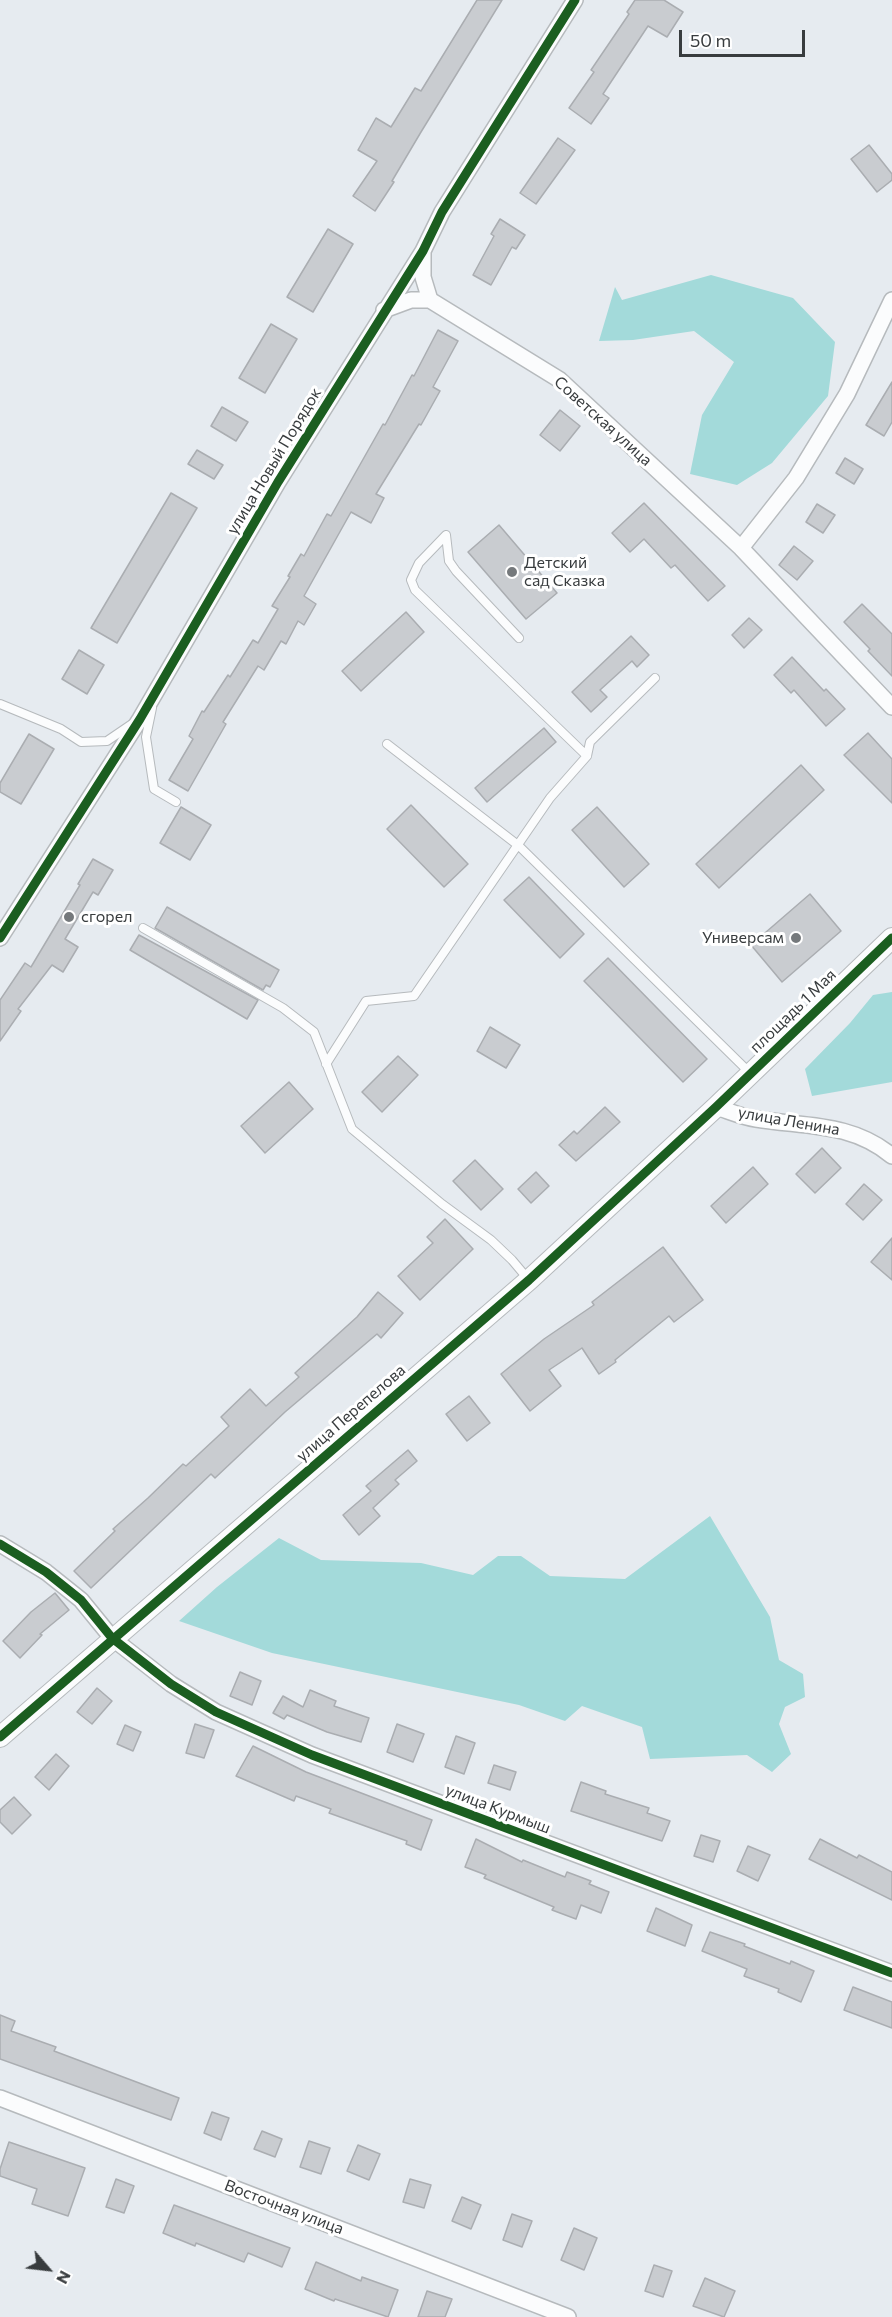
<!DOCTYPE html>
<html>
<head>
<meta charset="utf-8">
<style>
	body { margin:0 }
	#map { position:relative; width:892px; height:2317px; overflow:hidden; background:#e6ebf0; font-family:Commissioner,sans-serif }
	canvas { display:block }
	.north { position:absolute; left:18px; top:2239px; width:60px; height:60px; -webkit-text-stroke:4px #fff; paint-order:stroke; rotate:118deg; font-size:16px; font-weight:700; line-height:24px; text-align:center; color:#383c3e }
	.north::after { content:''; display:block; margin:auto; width:21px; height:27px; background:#383c3e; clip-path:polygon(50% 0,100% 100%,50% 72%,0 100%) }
	.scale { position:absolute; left:679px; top:30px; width:126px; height:27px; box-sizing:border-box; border:3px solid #383c3e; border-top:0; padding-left:8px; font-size:18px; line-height:21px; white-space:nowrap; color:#383c3e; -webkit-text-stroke:4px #fff; paint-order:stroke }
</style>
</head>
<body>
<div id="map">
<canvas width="892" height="2317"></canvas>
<div class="north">N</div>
<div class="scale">50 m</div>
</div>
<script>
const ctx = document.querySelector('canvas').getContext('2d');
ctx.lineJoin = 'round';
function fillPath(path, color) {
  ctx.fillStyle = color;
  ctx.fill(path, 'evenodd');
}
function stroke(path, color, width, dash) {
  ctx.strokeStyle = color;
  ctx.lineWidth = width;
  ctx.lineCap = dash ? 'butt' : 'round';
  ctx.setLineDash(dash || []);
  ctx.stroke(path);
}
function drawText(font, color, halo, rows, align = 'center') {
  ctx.font = font + ' Commissioner,sans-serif';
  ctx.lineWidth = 6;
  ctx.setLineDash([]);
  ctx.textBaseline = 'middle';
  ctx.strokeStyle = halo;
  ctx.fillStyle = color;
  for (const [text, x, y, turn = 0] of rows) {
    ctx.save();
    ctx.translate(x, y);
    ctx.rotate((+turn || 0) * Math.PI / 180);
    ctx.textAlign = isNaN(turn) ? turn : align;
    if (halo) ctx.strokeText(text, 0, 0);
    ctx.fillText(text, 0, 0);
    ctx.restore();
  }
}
const water = new Path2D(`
	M711,275L793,298L835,342L828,396L772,463L737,485L690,474L702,415L734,362L694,331L633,340L599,341L615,287L622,300Z
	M892,992V1082L812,1096L805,1069L850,1023L873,995Z
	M710,1516L770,1617L779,1660L803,1674L805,1697L785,1707L779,1724L791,1754L772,1772L747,1755L650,1759L642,1727L582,1706L565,1721L519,1705L272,1653L179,1621L217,1587L279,1538L321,1560L421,1563L473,1575L498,1556H521L550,1576L625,1579Z`);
const building = new Path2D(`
	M477,0H502L421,132L392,181L394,182L375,211L353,196L377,161L358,150L376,118L391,127L415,88L421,91Z
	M635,0H664L683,12L667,37L648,26L603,94L609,98L591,124L569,108L594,72L591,70L629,14L627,12Z
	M558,138L575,150L536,204L520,193Z
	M869,145L892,174V180L877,192L851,159Z
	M500,219L525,235L516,249L512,247L491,285L473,275L494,236L491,234Z
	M328,229L353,244L313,312L287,297Z
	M271,324L297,339L265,393L239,378Z
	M438,330L458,341L433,387L440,391L421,425L419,424L376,494L384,498L371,523L351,512L304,596L316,604L304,625L298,621L286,644L281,641L264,670L258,666L223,722L226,724L188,791L169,780L193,739L189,736L202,711L204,712L228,675L230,677L253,640L258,643L278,609L272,606L290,577L288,576L301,554L304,556L327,514L331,516L383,424L385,425L412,375L414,376Z
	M892,382V422L884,436L866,425Z
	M222,407L248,422L236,441L211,426Z
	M560,410L580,426L560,451L540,435Z
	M197,450L223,465L214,479L188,464Z
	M845,458L863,469L854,484L836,473Z
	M171,493L197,508L117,643L91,628Z
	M644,503L725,586L708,601L675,565L671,568L644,539L630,552L612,533Z
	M817,504L835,515L823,533L806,522Z
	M499,525L557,593L526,619L468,552Z
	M794,546L813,561L797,580L779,565Z
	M862,604L892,634V676L868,651L870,649L844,622Z
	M406,612L424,632L361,691L342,671Z
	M749,618L762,630L744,648L732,635Z
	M631,636L649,655L637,667L632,661L600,690L607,697L591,712L572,692Z
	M79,650L104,665L87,694L62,679Z
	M792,657L824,691L826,689L845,709L826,726L794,690L791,693L774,675Z
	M544,728L556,742L487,802L475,788Z
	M868,733L892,759V803L844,755Z
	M29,734L54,749L21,804L0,792V783Z
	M801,765L824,790L719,888L696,864Z
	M411,805L468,864L444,887L387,829Z
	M181,807L211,825L190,860L160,843Z
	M597,807L649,864L624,887L572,830Z
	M93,859L113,870L98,895L93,892L65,939L78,947L63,972L52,965L18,1009L21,1011L0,1041V1000L25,963L31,967L80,885L78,884Z
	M529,877L584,934L560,958L504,900Z
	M810,894L841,931L782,982L751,945Z
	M167,907L279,970L270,987L266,985L263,990L155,928Z
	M139,935L258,1000L247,1019L130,950Z
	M608,958L707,1059L683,1082L584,981Z
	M490,1027L520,1045L506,1068L477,1051Z
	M398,1056L418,1075L382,1112L362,1092Z
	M289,1082L313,1109L265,1153L241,1126Z
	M605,1107L620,1122L576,1161L559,1145L574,1131L577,1134Z
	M822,1148L841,1168L815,1193L796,1174Z
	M475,1160L503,1189L481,1210L453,1181Z
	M753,1167L768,1184L726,1223L711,1206Z
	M536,1172L549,1186L531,1203L518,1189Z
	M864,1184L882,1200L863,1220L846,1204Z
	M445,1219L473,1249L420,1300L398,1276L433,1243L427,1237Z
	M892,1238V1280L871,1262Z
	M663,1247L703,1300L674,1322L669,1316L615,1360L616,1362L599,1374L582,1348L549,1370L561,1386L530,1411L501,1374L544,1339L594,1305L592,1302Z
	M378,1292L403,1313L381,1338L377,1334L285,1412L215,1478L211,1474L91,1588L74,1571L115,1531L113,1529L148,1498L183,1464L186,1466L229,1426L221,1417L250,1389L266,1406L299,1377L295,1373L357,1317Z
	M469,1396L490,1423L467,1441L446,1414Z
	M408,1450L417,1461L395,1480L399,1484L373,1508L380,1516L359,1535L343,1515L371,1491L366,1486Z
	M55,1593L69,1610L40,1634L42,1635L20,1658L3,1641L31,1612Z
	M240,1672L261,1681L252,1705L230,1696Z
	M97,1688L112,1701L92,1724L77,1712Z
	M310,1690L336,1701L334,1706L369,1718L361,1742L327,1732L287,1715L284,1719L273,1713L283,1696L303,1707Z
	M195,1724L214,1730L204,1758L186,1753Z
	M397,1724L424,1734L413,1762L387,1752Z
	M125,1725L141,1732L133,1751L117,1744Z
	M456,1736L475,1743L464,1774L445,1767Z
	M253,1746L306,1772L432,1820L421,1850L406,1844L407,1841L329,1813L331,1809L296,1796L294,1801L236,1776Z
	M56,1754L69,1766L49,1790L35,1777Z
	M494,1765L516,1772L510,1790L488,1783Z
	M581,1782L606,1791L605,1794L649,1808L647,1813L670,1821L662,1841L571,1811Z
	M14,1797L31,1815L12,1834L0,1822V1810Z
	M701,1835L720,1841L713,1862L694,1856Z
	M476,1839L522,1862L523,1860L565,1877L567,1872L591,1881L589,1884L609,1892L601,1913L581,1905L576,1919L552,1910L554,1907L484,1878L486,1875L465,1867Z
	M820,1839L857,1858L859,1855L892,1872V1900L809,1859Z
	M748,1846L770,1855L758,1881L737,1871Z
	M656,1908L692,1925L685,1946L647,1931Z
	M710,1932L745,1944L744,1946L790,1964L791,1961L814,1971L801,2002L778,1992L779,1989L744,1976L747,1969L702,1951Z
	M853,1987L892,2002V2028L844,2010Z
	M0,2015L15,2021L11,2031L56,2047L54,2051L179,2098L171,2120L0,2059Z
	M212,2112L229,2118L221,2140L204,2133Z
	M262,2131L282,2139L275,2157L254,2149Z
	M309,2141L330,2148L321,2174L300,2167Z
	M9,2142L85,2168L68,2216L32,2204L37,2189L0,2176V2169Z
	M358,2145L380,2154L369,2180L347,2171Z
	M116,2179L134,2186L124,2213L106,2207Z
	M410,2179L431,2185L424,2208L403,2202Z
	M462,2197L481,2205L471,2229L452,2221Z
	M174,2205L290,2248L282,2267L248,2253L244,2262L196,2243L195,2246L163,2233Z
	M512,2214L532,2221L522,2247L503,2240Z
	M574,2228L597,2238L584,2270L561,2260Z
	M316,2262L361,2281L362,2277L398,2290L388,2317L335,2299L334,2301L305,2289Z
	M654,2265L672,2271L663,2297L645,2291Z
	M705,2278L735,2291L724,2317L693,2306Z
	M427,2291L452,2299L445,2317H418Z`);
const lane = new Path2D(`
	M519,638L456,571L449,561L446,535L419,563L411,580L415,590L587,756
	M0,704L61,729L81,742L107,741L132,724
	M152,708L146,737L154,789L176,802
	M387,744L519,846L749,1072
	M143,928L283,1008L314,1032L352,1129L442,1204L491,1240L512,1260L528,1279
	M326,1064L366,1001L414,996L550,798L587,756L590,742L655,678`);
const street = new Path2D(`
	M423,251V277L430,300
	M384,310L411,300H430L560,380L741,548L892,707
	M741,548L796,478L847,394L892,300
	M0,938L140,719L278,482L423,251L442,212L575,0
	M716,1107C729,1111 742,1117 756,1119C805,1127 851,1122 892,1156
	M0,1544L46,1572L81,1600L112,1638L171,1684L216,1712L312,1755L892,1973
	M0,2098L568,2317`);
const secondary = new Path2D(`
	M0,1737L529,1280L716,1107L892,938`);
const cycleway = new Path2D(`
	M0,938L140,719L278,482L423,251L442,212L575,0
	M0,1544L46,1572L81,1600L112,1638L171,1684L216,1712L312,1755L892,1973
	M0,1737L529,1280L716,1107L892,938`);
const markers = [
	[512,572,6,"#75797c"],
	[69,917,6,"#75797c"],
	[796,938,6,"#75797c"]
];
const streetNames = [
	["Советская улица",603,421,42],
	["улица Новый Порядок",274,461,-59],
	["площадь 1 Мая",793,1011,-44],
	["улица Ленина",789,1121,10],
	["улица Перепелова",351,1413,-41],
	["улица Курмыш",498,1809,21],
	["Восточная улица",284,2207,21]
];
const poiNames = [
	["Детский",524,563],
	["сад Сказка",524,581],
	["сгорел",81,917],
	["Универсам",784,938,"right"]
];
fillPath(water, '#a3dada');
fillPath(building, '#c9ccd0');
stroke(building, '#aaadb1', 1.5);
stroke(lane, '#b6babd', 10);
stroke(street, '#b6babd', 18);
stroke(secondary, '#b6babd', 22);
stroke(lane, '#fbfcfd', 8);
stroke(street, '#fbfcfd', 15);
stroke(secondary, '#fbfcfd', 20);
stroke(cycleway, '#1b5e20', 9);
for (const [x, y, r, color] of markers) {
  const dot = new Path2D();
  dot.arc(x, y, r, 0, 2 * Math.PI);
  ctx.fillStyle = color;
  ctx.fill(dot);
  stroke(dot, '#fff', 2);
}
drawText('16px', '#383c3e', '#fff', streetNames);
drawText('16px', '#383c3e', '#fff', poiNames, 'left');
</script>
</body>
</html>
